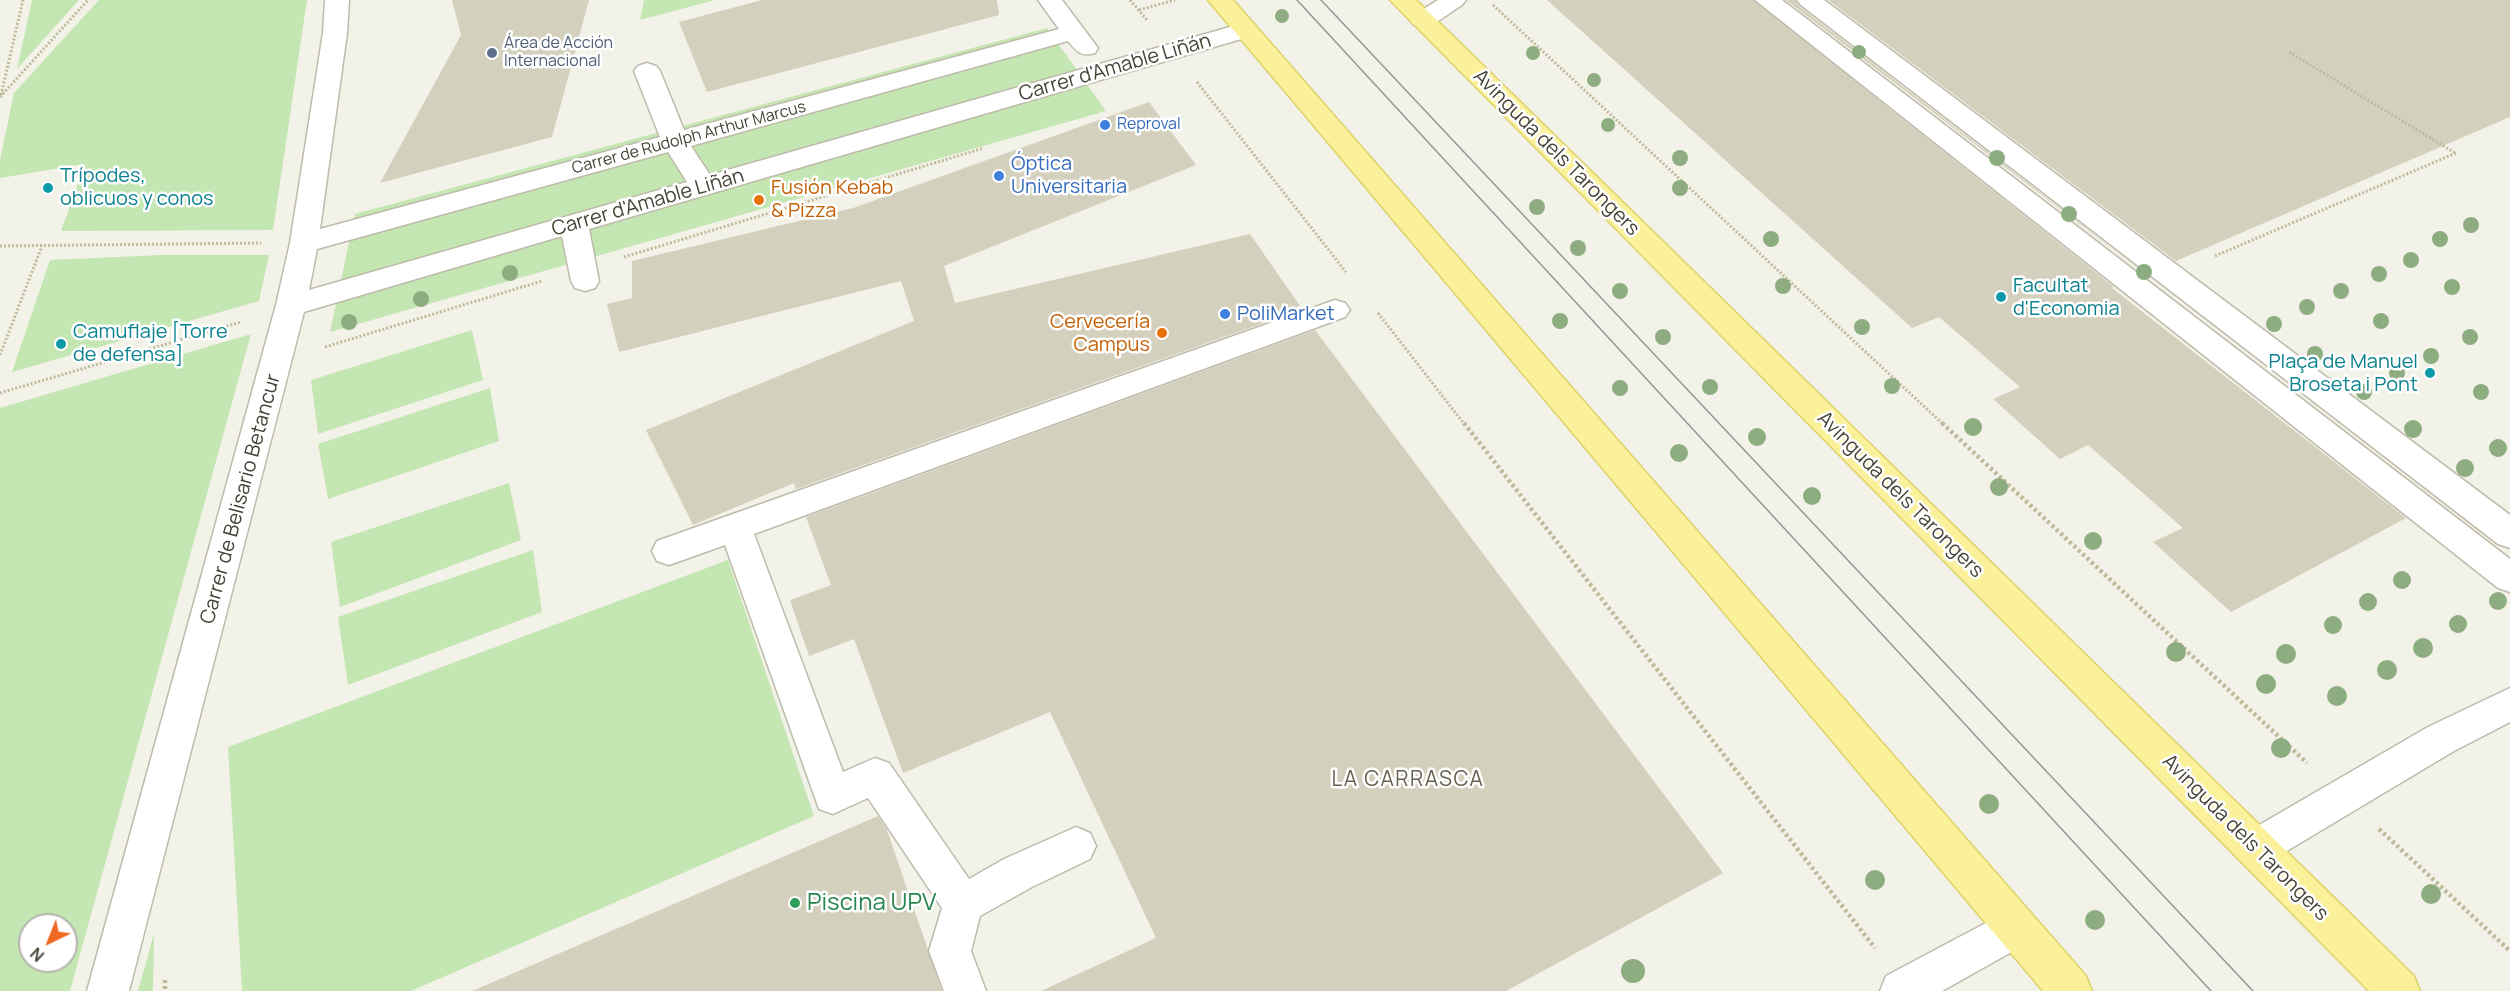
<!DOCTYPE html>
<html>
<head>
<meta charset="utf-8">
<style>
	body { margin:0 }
	#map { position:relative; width:2510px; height:991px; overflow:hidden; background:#f3f2e8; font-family:Manrope,sans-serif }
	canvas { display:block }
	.north { position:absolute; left:18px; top:913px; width:60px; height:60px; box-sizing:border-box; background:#fff; border:2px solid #b5b4af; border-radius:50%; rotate:223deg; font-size:16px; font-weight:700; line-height:24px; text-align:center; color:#464337 }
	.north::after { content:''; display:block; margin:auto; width:21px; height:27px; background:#f06922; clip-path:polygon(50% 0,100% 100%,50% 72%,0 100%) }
</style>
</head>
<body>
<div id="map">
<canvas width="2510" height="991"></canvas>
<div class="north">N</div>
</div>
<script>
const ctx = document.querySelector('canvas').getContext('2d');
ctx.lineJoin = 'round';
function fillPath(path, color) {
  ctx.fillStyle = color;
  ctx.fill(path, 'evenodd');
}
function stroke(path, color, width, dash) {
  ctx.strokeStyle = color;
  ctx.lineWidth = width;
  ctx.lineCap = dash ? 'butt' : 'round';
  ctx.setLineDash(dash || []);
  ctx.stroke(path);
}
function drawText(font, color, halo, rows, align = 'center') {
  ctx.font = font + ' Manrope,sans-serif';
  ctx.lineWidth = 5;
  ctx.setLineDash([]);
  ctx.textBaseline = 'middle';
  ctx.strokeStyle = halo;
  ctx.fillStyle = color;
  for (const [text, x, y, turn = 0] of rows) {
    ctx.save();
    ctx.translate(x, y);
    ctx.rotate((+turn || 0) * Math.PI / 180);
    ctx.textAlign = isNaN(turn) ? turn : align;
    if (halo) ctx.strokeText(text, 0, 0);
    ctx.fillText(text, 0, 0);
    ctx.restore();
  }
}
const green = new Path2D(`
	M32,0H79L17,69Z
	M99,0H307L273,230L61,231L85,164L0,178V160L14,93Z
	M644,0H715L640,20Z
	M1047,28L1106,111L330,332L355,214Z
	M161,255H269L259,301L12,372L50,260Z
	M472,330L483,380L318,434L311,380Z
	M251,334L70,991H0V408ZM30,925H66V961H30Z
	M490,388L499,441L328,499L318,444Z
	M509,483L521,540L340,607L331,542Z
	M533,550L542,612L348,685L338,617Z
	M728,560L814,816L411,991H242L228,747Z
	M154,934L153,991H138Z`);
const building = new Path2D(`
	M452,0H589L552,137L380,183L461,35Z
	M762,0H997L999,15L707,92L679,22Z
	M1547,0H1753L2114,287L2112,288L2406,518L2231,612L2153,542L2183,528L2088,445L2060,459L1993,399L2020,387L1939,317L1912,328Z
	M1786,0H1795L1800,7L2145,274Z
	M1828,0H2510V117L2176,261Z
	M1149,102L1196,165L944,266L955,303L1250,234L1300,306L1297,307L1300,310L796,489L794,483L693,525L646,430L914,321L901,281L619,352L607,304L632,298V261L853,208Z
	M1315,330L1723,873L1506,991H1041L1156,938L1050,712L903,773L854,639L809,656L790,600L831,585L806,517Z
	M878,816L887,830L942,991H472Z`);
const pathFar1 = new Path2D(`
	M1130,0L1147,20
	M1493,5L1944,425
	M1139,10L1175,0
	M2289,52L2455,153
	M1197,82L1346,272
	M1,95L23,0
	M0,97L88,0
	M0,246L261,243
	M2215,256L2456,153
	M624,257L984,148
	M1378,313L1465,425
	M325,347L542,281
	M0,355L42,246
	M0,393L241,322`);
const path = new Path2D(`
	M1464,423L1875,948
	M1942,423L2307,763
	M2379,829L2510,951
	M165,980V991`);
const minor = new Path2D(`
	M325,0H349L347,33L320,229L660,137L634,71L638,66L647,63L656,66L660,71L684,130L1059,29L1038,0H1062L1098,48L1095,53C1081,57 1077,52 1068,41L691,146L710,175L1237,25L1246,23L1255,25L1258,30L1255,35L589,229L599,281L595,288L585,291L575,288L571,281L562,236L304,312L129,991H87L276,305L290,243L323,33ZM668,152L687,182L309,290L317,249Z
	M1438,0H1466L1462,5C1447,14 1432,30 1414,25L1410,20L1414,15Z
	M1755,0H1782L2510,559V592L2498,588Z
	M1797,0H1824L2510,515V548L2498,544L1801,5Z
	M1335,300L1345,303L1350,310L1345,317L754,534L843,772L875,758L889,763L969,879L1004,859L1076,827L1090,833L1096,846L1090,859L1032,887L980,916L971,951L986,991H944L929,951L942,908L868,798L833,814L819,809L725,545L669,565L657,561L652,551L657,541Z
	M2510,688V722L2454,751L2270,861L2256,867L2242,861L2236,848L2242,835L2428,727Z
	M2016,907L2031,913L2037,927L2031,941L1942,991H1880L1886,976Z`);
const major = new Path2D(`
	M1208,0H1233L2086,976L2092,991H2043Z
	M1390,0H1416L2414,976L2420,991H2369Z`);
const tram = new Path2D(`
	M1297,0L2211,991
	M1321,0L2253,991`);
const trees = [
	[1282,16,7],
	[1859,52,7],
	[1533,53,7],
	[1594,80,7],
	[1608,125,7],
	[1680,158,8],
	[1997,158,8],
	[1680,188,8],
	[1537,207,8],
	[2069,214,8],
	[2471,225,8],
	[1771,239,8],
	[2440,239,8],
	[1578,248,8],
	[2411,260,8],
	[2144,272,8],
	[510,273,8],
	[2379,274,8],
	[1783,286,8],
	[2452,287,8],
	[1620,291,8],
	[2341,291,8],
	[421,299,8],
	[2307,307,8],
	[1560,321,8],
	[2381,321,8],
	[349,322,8],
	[2274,324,8],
	[1862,327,8],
	[1663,337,8],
	[2470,337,8],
	[2315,354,8],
	[2431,356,8],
	[2397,373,8],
	[1892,386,8],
	[1710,387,8],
	[1620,388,8],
	[2364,392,8],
	[2481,392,8],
	[1973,427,9],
	[2413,429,9],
	[1757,437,9],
	[2498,448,9],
	[1679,453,9],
	[2465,468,9],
	[1999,487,9],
	[1812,496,9],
	[2093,541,9],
	[2402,580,9],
	[2498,601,9],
	[2368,602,9],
	[2458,624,9],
	[2333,625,9],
	[2423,648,10],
	[2176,652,10],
	[2286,654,10],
	[2387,670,10],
	[2266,684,10],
	[2337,696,10],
	[2281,748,10],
	[1989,804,10],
	[1875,880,10],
	[2431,894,10],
	[2095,920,10],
	[1633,971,12]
];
const markers = [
	[492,53,6,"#5c6f8a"],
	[1105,125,6,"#3f7fe0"],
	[999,176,6,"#3f7fe0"],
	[48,188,6,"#0f9aa8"],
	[759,200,6,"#e8710a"],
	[2001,297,6,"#0f9aa8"],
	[1225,314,6,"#3f7fe0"],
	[1162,333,6,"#e8710a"],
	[61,344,6,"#0f9aa8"],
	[2430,373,6,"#0f9aa8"],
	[795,903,6,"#2e9e5b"]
];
const farServicenames = [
	["Área de Acción",504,44],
	["Internacional",504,62]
];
const farShopnames = [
	["Reproval",1117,125]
];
const farStreetnames = [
	["Carrer de Rudolph Arthur Marcus",689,138,-15]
];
const streetNames = [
	["Carrer d'Amable Liñán",1115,68,-16],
	["Avinguda dels Tarongers",1556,153,45],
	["Carrer d'Amable Liñán",648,203,-16],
	["Avinguda dels Tarongers",1900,495,45],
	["Carrer de Belisario Betancur",241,499,-75],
	["Avinguda dels Tarongers",2245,838,45]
];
const shopNames = [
	["Óptica",1011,164],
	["Universitaria",1011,187],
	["PoliMarket",1237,314]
];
const cultureNames = [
	["Trípodes,",60,176],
	["oblicuos y conos",60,199],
	["Facultat",2013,286],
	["d'Economia",2013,309],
	["Camuflaje [Torre",73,332],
	["de defensa]",73,355],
	["Plaça de Manuel",2418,362,"right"],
	["Broseta i Pont",2418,385,"right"]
];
const foodNames = [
	["Fusión Kebab",771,188],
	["& Pizza",771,211],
	["Cervecería",1150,322,"right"],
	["Campus",1150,345,"right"]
];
const neighbourhoodNames = [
	["LA CARRASCA",1408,780]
];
const nearLeisurenames = [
	["Piscina UPV",807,903]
];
fillPath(green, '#c4e6b2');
fillPath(building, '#d4d0be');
stroke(minor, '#bebbab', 3);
stroke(major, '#ded26a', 3);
stroke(pathFar1, '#bfba9c', 3, [2, 2]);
stroke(path, '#bfba9c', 4.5, [3, 3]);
fillPath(minor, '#fff');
fillPath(major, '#faf19a');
stroke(tram, '#969696', 1.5);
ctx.fillStyle = '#8dad81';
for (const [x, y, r] of trees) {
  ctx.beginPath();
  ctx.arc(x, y, r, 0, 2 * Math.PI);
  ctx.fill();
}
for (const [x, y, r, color] of markers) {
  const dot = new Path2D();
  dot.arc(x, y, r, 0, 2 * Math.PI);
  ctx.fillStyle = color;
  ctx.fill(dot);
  stroke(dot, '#fff', 2);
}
drawText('16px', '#4e5e75', '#fff', farServicenames, 'left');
drawText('16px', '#366cbe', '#fff', farShopnames, 'left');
drawText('16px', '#464337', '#fff', farStreetnames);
drawText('20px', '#464337', '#fff', streetNames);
drawText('20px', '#366cbe', '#fff', shopNames, 'left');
drawText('20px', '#0d838f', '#fff', cultureNames, 'left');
drawText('20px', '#c56008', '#fff', foodNames, 'left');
ctx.letterSpacing = '1.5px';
drawText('21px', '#68634e', '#fff', neighbourhoodNames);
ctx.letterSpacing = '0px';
drawText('24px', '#27864d', '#fff', nearLeisurenames, 'left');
</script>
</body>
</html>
